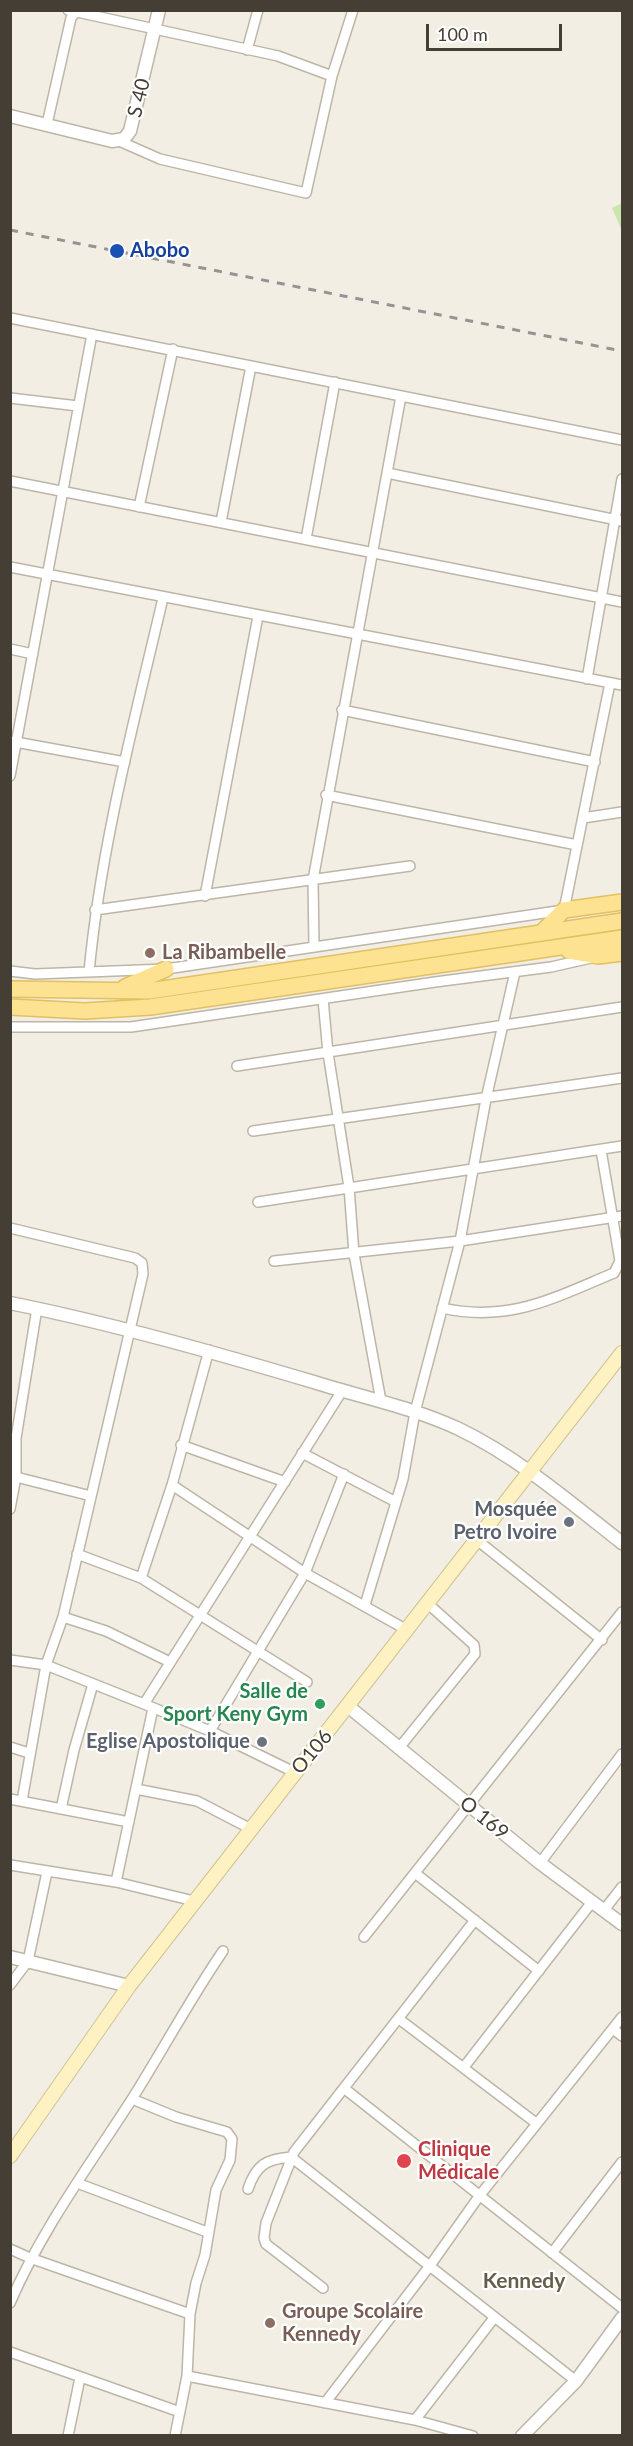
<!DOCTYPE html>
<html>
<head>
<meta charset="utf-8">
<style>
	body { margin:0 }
	#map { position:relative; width:633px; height:2446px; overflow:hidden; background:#f2eee4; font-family:Lato,sans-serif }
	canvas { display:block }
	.frame { position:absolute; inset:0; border:12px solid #443e34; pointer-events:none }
	.scale { position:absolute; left:426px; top:24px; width:136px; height:27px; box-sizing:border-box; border:3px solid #443e34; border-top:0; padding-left:8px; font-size:18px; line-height:21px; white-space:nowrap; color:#443e34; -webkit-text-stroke:4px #fff; paint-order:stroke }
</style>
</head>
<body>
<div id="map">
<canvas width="633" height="2446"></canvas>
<div class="frame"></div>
<div class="scale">100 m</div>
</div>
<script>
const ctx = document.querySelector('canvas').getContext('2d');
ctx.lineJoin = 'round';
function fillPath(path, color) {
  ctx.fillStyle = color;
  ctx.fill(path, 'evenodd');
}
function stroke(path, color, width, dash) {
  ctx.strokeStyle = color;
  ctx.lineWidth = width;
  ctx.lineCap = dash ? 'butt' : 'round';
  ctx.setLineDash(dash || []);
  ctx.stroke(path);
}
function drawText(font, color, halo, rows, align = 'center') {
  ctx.font = font + ' Lato,sans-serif';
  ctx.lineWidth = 4.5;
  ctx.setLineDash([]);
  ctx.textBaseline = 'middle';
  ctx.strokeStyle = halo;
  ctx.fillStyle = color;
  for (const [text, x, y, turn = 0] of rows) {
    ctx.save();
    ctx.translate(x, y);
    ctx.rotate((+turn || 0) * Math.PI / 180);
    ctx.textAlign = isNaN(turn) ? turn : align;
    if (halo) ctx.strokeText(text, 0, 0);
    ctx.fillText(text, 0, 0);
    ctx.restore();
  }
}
const green = new Path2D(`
	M622,203V231L612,208Z`);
const minor = new Path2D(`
	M68,10L278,56L332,76
	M247,50L258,10
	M47,124L71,18L77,10
	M119,141L160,159L306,193L332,76L353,10
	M10,318L622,440
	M10,398L78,406
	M387,473L622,521
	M10,481L622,602
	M139,507L173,349
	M221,522L251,366
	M306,539L335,382
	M10,567L622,685
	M10,649L33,654
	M587,679L622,479
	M342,710L595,762
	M10,741L125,762
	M10,776L92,334
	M326,795L577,845
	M583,818L622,812
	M205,896L258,616
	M95,910L410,866
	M314,947L313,880L401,396
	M10,971L35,974L166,969L564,910L610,683
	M89,972C101,845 134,722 163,598
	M323,999L328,1053L349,1187L354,1254L381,1401
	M10,1027H131L435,982L551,967L591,958
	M237,1066L622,1007
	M253,1131L622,1078
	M258,1202L622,1146
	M10,1228L135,1258L142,1263L143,1274L63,1617L46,1665L22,1801
	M274,1261L460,1241L622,1216
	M442,1308C510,1323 553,1298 614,1273L620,1261L601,1150
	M181,1445L285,1482
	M302,1453L396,1502
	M16,1477L91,1496
	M172,1485L305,1573L407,1630
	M10,1509L16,1477V1438L37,1308
	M477,1540L602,1640
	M77,1554L141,1578L307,1682
	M141,1578L172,1485L209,1350
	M365,1605L403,1479L415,1412L460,1241L486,1099L515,972
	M63,1617L106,1631L170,1662
	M10,1660L46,1665L144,1704L210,1731L296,1773
	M144,1704L342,1391
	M210,1731L305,1573L344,1474
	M10,1747L29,1753
	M399,1748L475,1654L474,1645L426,1602
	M136,1789L197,1801L251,1829
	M10,1799L129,1822
	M61,1809L74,1750L93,1684
	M540,1863L622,1754
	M10,1865L116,1882L194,1901
	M415,1873L539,1971
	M116,1882L153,1708
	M604,1910L622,1887
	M364,1937L622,1612
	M10,1985L28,1961L47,1872
	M399,2019L536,2123
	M613,2029L622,2036
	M464,2067L592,1902
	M345,2089L622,2308
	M132,2099L176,2117L227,2132L232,2139L230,2160L216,2190L205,2255L196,2283L190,2314L187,2376L175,2436
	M291,2157L576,2381
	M77,2183L207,2232
	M248,2189C256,2165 266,2159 291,2157
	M10,2249L30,2258L190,2314
	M552,2253L622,2162
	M323,2288L266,2244L264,2238L266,2223L294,2152L475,1920
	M10,2303C42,2229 89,2166 132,2099C163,2050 190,1999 223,1951
	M10,2352L180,2412
	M187,2376L415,2420L473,2436
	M325,2403L429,2267L480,2195L622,2017
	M415,2420L494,2318
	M68,2436L80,2378`);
const tertiary = new Path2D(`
	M10,116L112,141L124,139L130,131L159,10
	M10,1303C114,1324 216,1353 317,1383C365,1398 414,1408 459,1429C519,1458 571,1503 622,1543
	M349,1707L540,1863L622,1924
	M10,1957L129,1986
	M522,2436L576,2381L622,2318`);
const secondary = new Path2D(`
	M10,2156L129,1986L622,1353`);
const primary = new Path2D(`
	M543,931L564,910L622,902
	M569,951L598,956L622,953
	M125,987L166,969
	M10,989L149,991L622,921
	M10,1007L85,1011L150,1007L622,938`);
const rail = new Path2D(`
	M10,230L622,351`);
const markers = [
	[117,251,8,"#1a4fb4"],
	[150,953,6,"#8d6e63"],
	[569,1522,6,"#6b7280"],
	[320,1704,6,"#2e9e5b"],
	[262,1742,6,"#6b7280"],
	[404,2161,8,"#e0444e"],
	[270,2323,6,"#8d6e63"]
];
const streetNames = [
	["S 40",139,98,-76],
	["O106",312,1752,-50],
	["O 169",484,1818,39]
];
const transitNames = [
	["Abobo",130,251]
];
const educationNames = [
	["La Ribambelle",162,953],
	["Groupe Scolaire",282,2312],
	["Kennedy",282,2335]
];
const worshipNames = [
	["Mosquée",557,1510],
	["Petro Ivoire",557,1533],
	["Eglise Apostolique",250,1742]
];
const leisureNames = [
	["Salle de",308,1692],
	["Sport Keny Gym",308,1715]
];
const healthNames = [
	["Clinique",418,2150],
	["Médicale",418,2173]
];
const neighbourhoodNames = [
	["Kennedy",524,2281]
];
fillPath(green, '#cae6ad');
stroke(minor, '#bdb6a7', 12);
stroke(tertiary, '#bdb6a7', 15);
stroke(secondary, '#d2c394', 16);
stroke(primary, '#e1c062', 18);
stroke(minor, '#fff', 9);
stroke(tertiary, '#fff', 12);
stroke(secondary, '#fef2c2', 14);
stroke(primary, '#fde292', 15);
stroke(rail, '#949494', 3, [8, 8]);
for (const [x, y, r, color] of markers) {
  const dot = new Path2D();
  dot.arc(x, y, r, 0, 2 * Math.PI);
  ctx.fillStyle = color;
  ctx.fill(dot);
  stroke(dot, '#fff', 2);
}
drawText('20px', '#443e34', '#fff', streetNames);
drawText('bold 20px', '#164399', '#fff', transitNames, 'left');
drawText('bold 20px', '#785e54', '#fff', educationNames, 'left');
drawText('bold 20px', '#5b616d', '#fff', worshipNames, 'right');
drawText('bold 20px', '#27864d', '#fff', leisureNames, 'right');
drawText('bold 20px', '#be3a42', '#fff', healthNames, 'left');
drawText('bold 21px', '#665d4b', '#fff', neighbourhoodNames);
</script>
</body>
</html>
